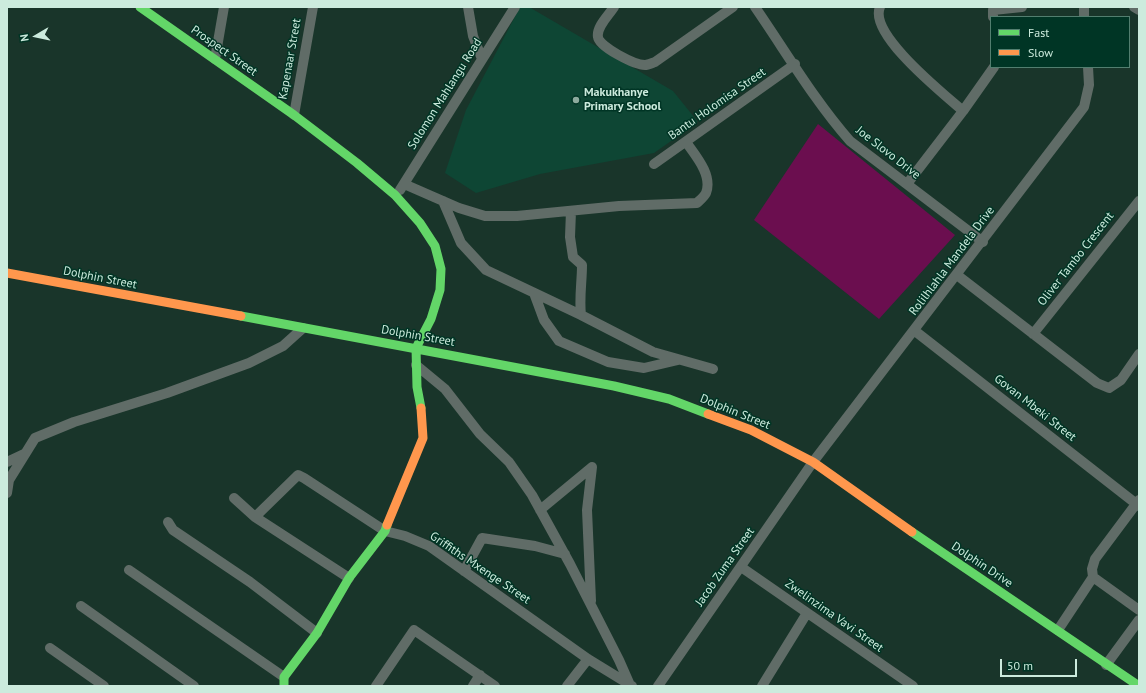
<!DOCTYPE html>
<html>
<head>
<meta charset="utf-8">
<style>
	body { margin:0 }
	#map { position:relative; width:1146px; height:693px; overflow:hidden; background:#19352a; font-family:"PT Sans",sans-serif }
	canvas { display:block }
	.frame { position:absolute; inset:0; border:8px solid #ccebdd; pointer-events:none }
	.legend { position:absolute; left:990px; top:16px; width:140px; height:52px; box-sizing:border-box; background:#003525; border:1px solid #527e6f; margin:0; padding:5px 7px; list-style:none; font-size:12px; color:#ccebdd }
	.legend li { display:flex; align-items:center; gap:8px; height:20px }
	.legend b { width:20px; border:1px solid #527e6f }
	.north { position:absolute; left:16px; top:16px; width:40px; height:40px; -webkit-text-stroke:3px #003525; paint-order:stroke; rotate:261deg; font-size:11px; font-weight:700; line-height:16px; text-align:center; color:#ccebdd }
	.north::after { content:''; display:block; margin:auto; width:14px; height:18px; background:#ccebdd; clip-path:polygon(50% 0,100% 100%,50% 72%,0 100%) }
	.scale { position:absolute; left:1000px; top:659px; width:77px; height:18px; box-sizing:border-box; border:2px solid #ccebdd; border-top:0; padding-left:5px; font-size:12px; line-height:14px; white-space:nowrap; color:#ccebdd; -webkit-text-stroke:3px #003525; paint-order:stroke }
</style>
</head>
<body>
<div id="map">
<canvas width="1146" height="693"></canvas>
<div class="frame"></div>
<ul class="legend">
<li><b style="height:5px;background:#63d668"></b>Fast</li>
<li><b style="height:5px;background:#ff974d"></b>Slow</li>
</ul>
<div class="north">N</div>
<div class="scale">50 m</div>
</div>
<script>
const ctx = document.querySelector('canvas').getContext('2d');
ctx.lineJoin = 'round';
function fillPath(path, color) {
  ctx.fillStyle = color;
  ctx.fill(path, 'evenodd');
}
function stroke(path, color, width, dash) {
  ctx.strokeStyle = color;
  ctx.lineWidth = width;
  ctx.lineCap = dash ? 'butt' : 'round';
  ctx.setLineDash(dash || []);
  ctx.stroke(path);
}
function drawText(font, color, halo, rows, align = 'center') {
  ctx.font = font + ' "PT Sans",sans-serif';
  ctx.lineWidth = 3;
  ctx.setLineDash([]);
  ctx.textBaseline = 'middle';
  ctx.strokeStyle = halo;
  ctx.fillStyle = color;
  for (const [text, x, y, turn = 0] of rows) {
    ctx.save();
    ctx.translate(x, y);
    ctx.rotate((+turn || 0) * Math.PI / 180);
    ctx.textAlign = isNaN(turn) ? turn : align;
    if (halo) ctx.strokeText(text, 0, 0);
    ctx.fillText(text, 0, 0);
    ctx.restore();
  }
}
const built = new Path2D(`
	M520,7H529L673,91L698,122L654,153L540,174L476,193L445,173L466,110Z`);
const green = new Path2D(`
	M818,124L955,235L879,319L754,220Z`);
const street = new Path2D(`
	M468,7L473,36L482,59
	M614,7C609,15 596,27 598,37C599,47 635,65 645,65C648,65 652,63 655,62L733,7
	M755,7C786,52 814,100 850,141L983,242
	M880,7C868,34 944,94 963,111
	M1084,7V17
	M1134,7L1139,10
	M993,17V10L1022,7
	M215,59L224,7
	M294,115L313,7
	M654,164L795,64
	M404,184L459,208L485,216H517L619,206L697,203C700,200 704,197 706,193C713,175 695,155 686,142
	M907,184L963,111L994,67
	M400,190L515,7
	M443,201L461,243L486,270L581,315L653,352L713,369
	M571,211L570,237L573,257L582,265C582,282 579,298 581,315
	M957,275L1097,383L1109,388L1121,380L1139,354
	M534,293L544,320L559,341L608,362L644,368L678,360
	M915,331L1139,506
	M1033,334L1139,201
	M416,365L445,389L480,434L509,462L532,495L570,564L619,660L630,685
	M7,462L24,454
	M7,493L9,480L35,438L74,422L167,393L249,363L283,346L303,328
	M234,498L255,517L349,578
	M540,510L592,467L587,510L591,601
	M255,517L298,475L304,478L385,531L405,536L429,546L588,659L632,686
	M168,522L173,530L250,582L317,633
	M741,567L913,686
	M129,570L284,677
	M464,571L482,538L535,546L565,554
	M1093,577L1092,569L1095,559L1139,500
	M1093,577L1139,610
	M81,606L194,686
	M1058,630L1093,577
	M50,648L104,686
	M1106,665L1139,620
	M376,686L414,630L495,686
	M473,686L480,675
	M567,686L588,659
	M658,686L813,462L1084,107L1089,85L1088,67
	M762,686L807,613`);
const fast = new Path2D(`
	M140,7L294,115L357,163L395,195L420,223L435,246L441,269L440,290L431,319L416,348L417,387L421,408
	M241,316L614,386L669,399L708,414
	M912,532L1139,686
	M284,686V677L317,633L349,578L385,531L387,525`);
const slow = new Path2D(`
	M7,273L241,316
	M708,414L751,430L813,462L912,532
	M387,525L423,438L421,408`);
const markers = [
	[576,100,4,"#8dab9e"]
];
const streetNames = [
	["Prospect Street",224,51,35],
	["Kapenaar Street",290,59,-80],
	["Solomon Mahlangu Road",445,94,-58],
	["Bantu Holomisa Street",717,104,-35],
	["Joe Slovo Drive",888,153,38],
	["Oliver Tambo Crescent",1076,259,-52],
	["Rolilhlahla Mandela Drive",952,261,-53],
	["Dolphin Street",100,278,11],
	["Dolphin Street",418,336,10],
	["Govan Mbeki Street",1035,408,38],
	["Dolphin Street",735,412,22],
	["Dolphin Drive",982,565,34],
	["Jacob Zuma Street",725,567,-55],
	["Griffiths Mxenge Street",480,568,34],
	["Zwelinzima Vavi Street",834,616,35]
];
const poiNames = [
	["Makukhanye",584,93],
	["Primary School",584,107]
];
fillPath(built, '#0e4634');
fillPath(green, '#6b0e4f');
stroke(street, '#606c67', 10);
stroke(fast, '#63d668', 9);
stroke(slow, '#ff974d', 9);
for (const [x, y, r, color] of markers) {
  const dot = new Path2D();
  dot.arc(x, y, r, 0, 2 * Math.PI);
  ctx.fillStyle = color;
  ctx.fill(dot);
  stroke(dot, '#003525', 1.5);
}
drawText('12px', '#ccebdd', '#003525', streetNames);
drawText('bold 12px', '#ccebdd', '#003525', poiNames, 'left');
</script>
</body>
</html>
